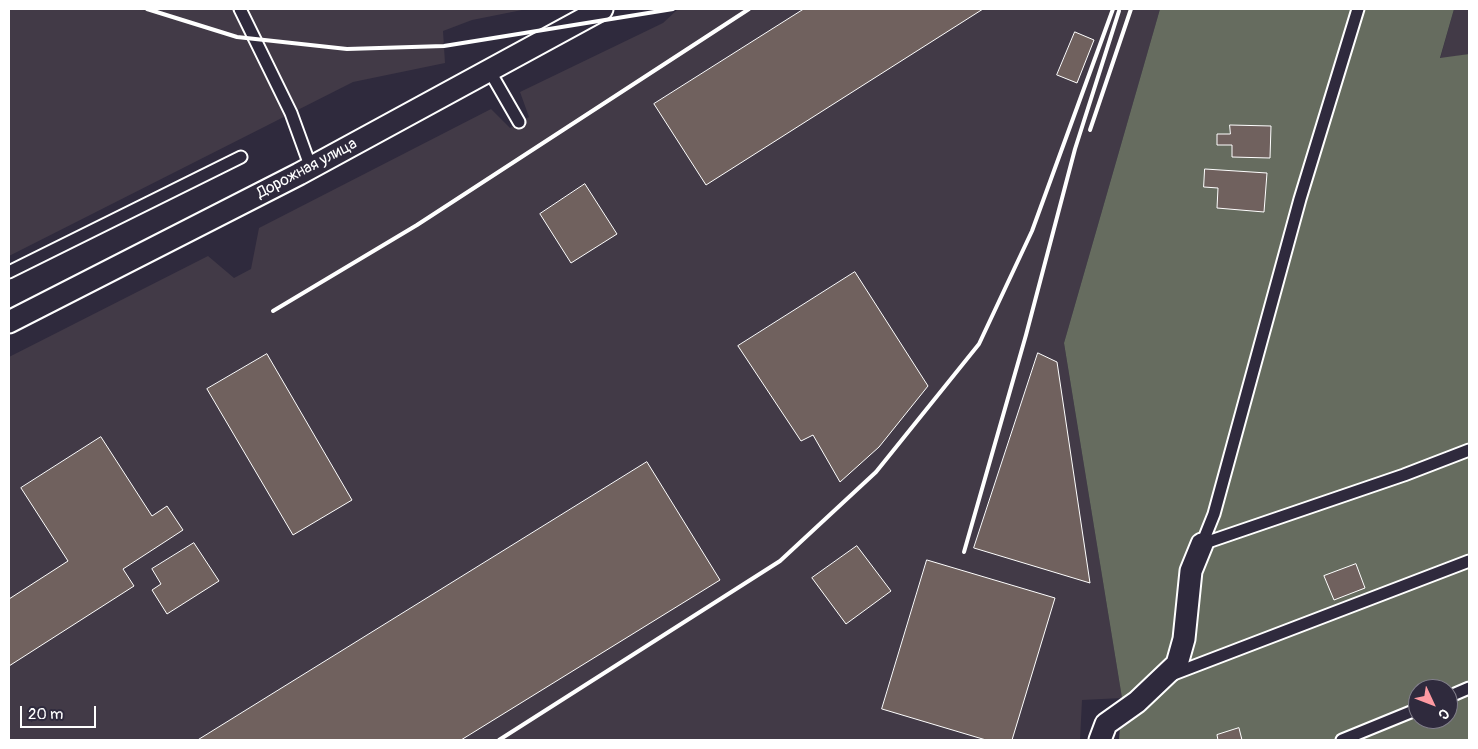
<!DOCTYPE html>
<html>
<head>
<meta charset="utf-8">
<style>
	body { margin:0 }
	#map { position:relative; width:1478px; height:749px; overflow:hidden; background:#2f2a3d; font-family:Pangolin,sans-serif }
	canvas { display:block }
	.frame { position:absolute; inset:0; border:10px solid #fff; pointer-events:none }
	.north { position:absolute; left:1408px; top:679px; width:50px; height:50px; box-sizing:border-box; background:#2f2a3d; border:1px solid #827f8b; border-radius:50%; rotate:133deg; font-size:14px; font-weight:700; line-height:20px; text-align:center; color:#fff }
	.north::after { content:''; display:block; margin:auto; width:18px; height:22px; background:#ff9aa2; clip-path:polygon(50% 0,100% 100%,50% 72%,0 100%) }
	.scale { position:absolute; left:20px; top:706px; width:76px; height:22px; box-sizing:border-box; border:2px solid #fff; border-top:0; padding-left:6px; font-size:15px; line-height:18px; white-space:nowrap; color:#fff; -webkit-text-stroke:4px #2f2a3d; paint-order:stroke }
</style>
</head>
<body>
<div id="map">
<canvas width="1478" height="749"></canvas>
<div class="frame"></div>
<div class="north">С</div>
<div class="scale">20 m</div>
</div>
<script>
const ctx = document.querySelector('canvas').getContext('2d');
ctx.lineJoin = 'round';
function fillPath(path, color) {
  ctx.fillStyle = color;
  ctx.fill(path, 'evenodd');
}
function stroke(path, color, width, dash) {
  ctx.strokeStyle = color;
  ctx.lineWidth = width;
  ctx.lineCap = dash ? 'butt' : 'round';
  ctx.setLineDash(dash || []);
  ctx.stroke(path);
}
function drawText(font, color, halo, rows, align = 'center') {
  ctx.font = font + ' Pangolin,sans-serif';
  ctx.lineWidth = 5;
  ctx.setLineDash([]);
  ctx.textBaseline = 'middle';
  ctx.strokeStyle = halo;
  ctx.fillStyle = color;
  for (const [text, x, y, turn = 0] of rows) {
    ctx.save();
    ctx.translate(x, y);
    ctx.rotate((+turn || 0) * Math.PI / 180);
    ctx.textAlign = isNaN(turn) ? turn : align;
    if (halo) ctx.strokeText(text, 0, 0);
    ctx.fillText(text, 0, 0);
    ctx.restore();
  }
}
const built = new Path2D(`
	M9,9H527L472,20L443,31L445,63L353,82L9,256Z
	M678,9H1160L1064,343L1122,698L1082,700L1080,740H9V357L208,256L234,278L251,269L259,228L491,109L510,128L529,117L520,92L663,23Z
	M1454,9H1469V54L1440,59Z`);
const green = new Path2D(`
	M1160,9H1454L1440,58L1469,54V740H1119L1122,698L1064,343ZM1418,689H1448V719H1418Z`);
const building = new Path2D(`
	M804,9H983L706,185L654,104Z
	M1075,32L1094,40L1077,83L1057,75Z
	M1230,125L1271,126L1270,158L1232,157V145H1217V134H1230Z
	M1205,169L1267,173L1264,212L1217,208L1218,188L1204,187Z
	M585,184L617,234L571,263L540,214Z
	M855,272L928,386L879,447L840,482L813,435L801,441L738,346Z
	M1038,353L1057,362L1090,583L974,548Z
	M267,354L352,500L293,535L207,389Z
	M101,437L152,516L167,506L183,530L123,569L134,586L9,666V599L68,561L21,488Z
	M647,462L720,580L461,740H198Z
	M194,543L219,581L167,614L152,590L161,584L152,569Z
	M857,546L891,591L846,624L812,578Z
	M927,560L1055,598L1012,740H986L882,709Z
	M1356,564L1365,588L1334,600L1324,576Z
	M1239,728L1242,740H1218L1217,735Z`);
const service = new Path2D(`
	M240,9L291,113L311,168
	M489,70L519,122
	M9,272L241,157
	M1202,544L1214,514L1300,199L1358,9
	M1202,544L1404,475L1469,450
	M1171,675L1469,561
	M1448,697L1469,688
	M1342,740L1418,709`);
const minor = new Path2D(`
	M9,322L299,174L602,9
	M1100,740L1106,724L1137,702L1177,664L1184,639L1191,571L1202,544`);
const rail = new Path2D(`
	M147,9L237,37L347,49L444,46L673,9
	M1090,130L1131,9
	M273,311L417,225L749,9
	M964,552L1026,335L1075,149L1119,11
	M499,740L780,561L876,472L979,344L1032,231L1113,9`);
const streetNames = [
	["Дорожная улица",307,169,-28]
];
fillPath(built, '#423a47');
fillPath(green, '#666c5f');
fillPath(building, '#70615e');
stroke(building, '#fff', 1);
stroke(service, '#fff', 15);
stroke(minor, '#fff', 25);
stroke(service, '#2f2a3d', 11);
stroke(minor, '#2f2a3d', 21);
stroke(rail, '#fff', 4);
drawText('16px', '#fff', '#2f2a3d', streetNames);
</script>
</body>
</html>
